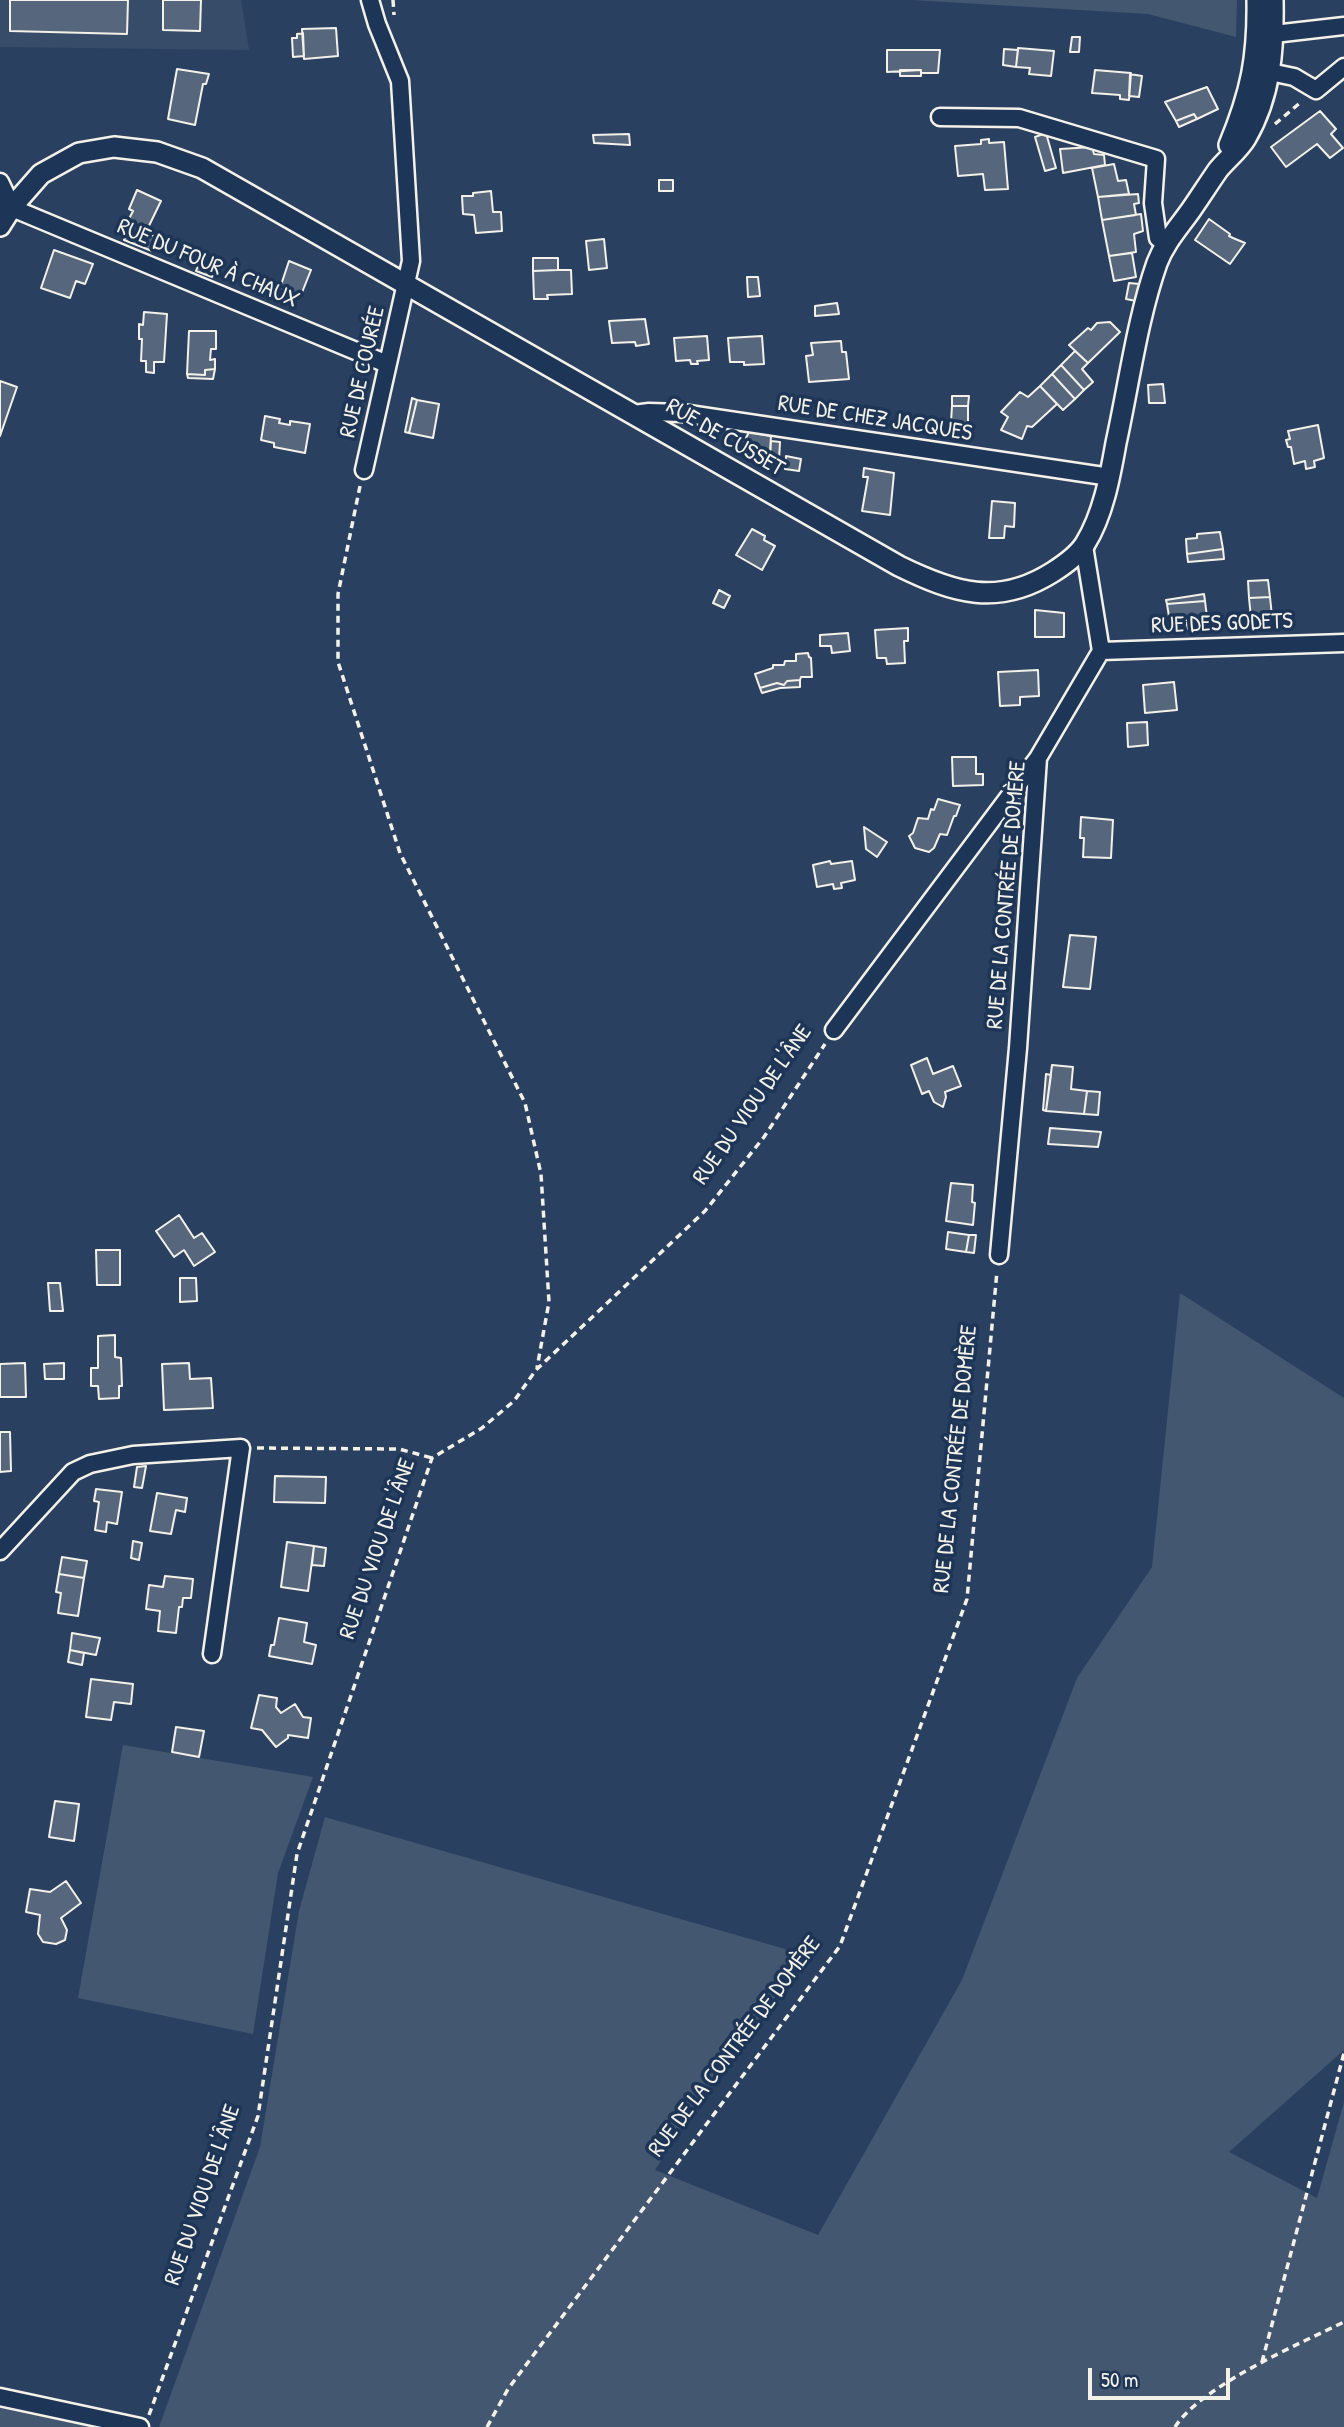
<!DOCTYPE html>
<html>
<head>
<meta charset="utf-8">
<style>
	body { margin:0 }
	#map { position:relative; width:1344px; height:2427px; overflow:hidden; background:#2a4060; font-family:"Patrick Hand",sans-serif }
	canvas { display:block }
	.scale { position:absolute; left:1088px; top:2368px; width:142px; height:32px; box-sizing:border-box; border:4px solid #f4f1e8; border-top:0; padding-left:9px; font-size:21px; line-height:24px; white-space:nowrap; color:#f4f1e8; -webkit-text-stroke:5px #1d3557; paint-order:stroke }
</style>
</head>
<body>
<div id="map">
<canvas width="1344" height="2427"></canvas>
<div class="scale">50 m</div>
</div>
<script>
const ctx = document.querySelector('canvas').getContext('2d');
ctx.lineJoin = 'round';
function fillPath(path, color) {
  ctx.fillStyle = color;
  ctx.fill(path, 'evenodd');
}
function stroke(path, color, width, dash) {
  ctx.strokeStyle = color;
  ctx.lineWidth = width;
  ctx.lineCap = dash ? 'butt' : 'round';
  ctx.setLineDash(dash || []);
  ctx.stroke(path);
}
function drawText(font, color, halo, rows, align = 'center') {
  ctx.font = font + ' "Patrick Hand",sans-serif';
  ctx.lineWidth = 7;
  ctx.setLineDash([]);
  ctx.textBaseline = 'middle';
  ctx.strokeStyle = halo;
  ctx.fillStyle = color;
  for (const [text, x, y, turn = 0] of rows) {
    ctx.save();
    ctx.translate(x, y);
    ctx.rotate((+turn || 0) * Math.PI / 180);
    ctx.textAlign = isNaN(turn) ? turn : align;
    if (halo) ctx.strokeText(text, 0, 0);
    ctx.fillText(text, 0, 0);
    ctx.restore();
  }
}
const built = new Path2D(`
	M0,0H241L249,50L0,47Z`);
const green = new Path2D(`
	M912,0H1237L1236,37L1148,14Z
	M1180,1293L1344,1398V2050L1229,2152L1317,2198L1344,2102V2427H159L260,2147L299,1911L325,1817L806,1955L687,2119L655,2170L818,2235L962,1980L1077,1678L1152,1567Z
	M123,1745L313,1777L278,1873L253,2034L78,1998Z
	M0,2402L104,2427H0Z`);
const building = new Path2D(`
	M10,0H128L127,34L10,31Z
	M163,0H201L200,31L163,30Z
	M336,28L338,56L304,59L302,29Z
	M303,33L304,56L293,57L292,38H297V34Z
	M1072,37H1080L1079,52H1070Z
	M1018,48L1054,51L1051,76L1029,74L1030,68L1016,67Z
	M1004,49L1018,50L1016,67L1003,65Z
	M887,50H940L938,73H921V70L887,72Z
	M177,69L209,74L206,84H203L195,125L168,119Z
	M900,70H921V76H900Z
	M1095,70L1131,73L1129,100L1120,99V95L1092,93Z
	M1130,74L1142,76L1139,97L1129,96Z
	M1207,87L1218,109L1197,119L1194,114L1176,121L1165,102Z
	M1320,111L1336,129L1331,134L1343,148L1330,158L1317,144L1286,167L1271,147Z
	M1194,114L1197,119L1179,127L1176,121Z
	M1046,133L1056,168L1045,171L1035,137Z
	M629,134L630,145L594,143L593,135Z
	M989,139V143L1004,142L1008,189L985,190L983,174L958,176L955,146L981,144V140Z
	M1092,147L1094,154L1104,155L1105,165L1063,173L1060,149Z
	M1114,164L1118,181L1126,180L1129,194L1098,197L1092,168Z
	M659,180H673V191H659Z
	M137,190L161,201L146,232L158,238L152,251L124,240L131,225L127,223L133,211L129,209Z
	M491,191L493,212H501L502,231L476,233L474,215L463,214L462,196H473V193Z
	M1138,194L1139,203L1134,204L1136,215L1102,220L1098,197Z
	M1141,214L1143,231L1134,234L1136,252L1109,256L1102,220Z
	M1209,219L1230,234L1229,236L1233,238L1245,243L1230,264L1195,240Z
	M604,239L607,268L589,270L586,241Z
	M54,250L93,264L85,284L76,281L70,298L41,288Z
	M1132,253L1136,277L1114,281L1109,256Z
	M533,258H558V270L533,271Z
	M200,261L216,267L212,277L196,271Z
	M289,261L311,270L301,295L280,288Z
	M558,270H571L572,294L547,295L548,299H534L533,271Z
	M747,277H758L760,296L748,297Z
	M1129,283L1140,284L1136,301L1126,299Z
	M837,303L839,314L815,316V306Z
	M144,312L167,314L164,362H154V373L146,372V361H141L142,339H139V324L143,325Z
	M645,319L649,344L636,346L635,342L612,343L609,321Z
	M1110,322L1120,332L1088,363L1069,345L1088,328L1091,330L1097,323Z
	M189,331H216V349H211L210,360L215,359V369L205,370V375L187,374Z
	M707,336L709,360L697,361L698,364H691L690,360L676,361L674,338Z
	M762,336L764,364L744,365V362H730L728,338Z
	M841,341L842,352H846L849,379L809,382L806,356L813,355L811,343Z
	M1075,351L1088,363L1082,369L1093,382L1084,390L1061,365Z
	M1061,365L1084,390L1075,399L1052,374Z
	M215,369L213,379L188,378L187,374L205,375V370Z
	M1052,374L1075,399L1063,410L1040,386Z
	M0,381L17,387L0,436Z
	M1163,384L1165,403H1149L1148,385Z
	M1040,386L1057,404L1032,427L1027,426L1022,439L1001,430L1008,417L1001,412L1020,392L1028,397Z
	M952,396H969L968,406H952Z
	M412,398L417,400L409,433L405,432Z
	M417,400L439,404L433,438L409,433Z
	M952,406H968V422H951Z
	M265,416L280,419L279,423L290,425V421L310,424L305,453L274,447V443L261,440Z
	M1318,425L1324,458L1314,461L1315,467L1306,469L1305,461L1294,464L1291,447H1288L1286,440L1290,439L1288,431Z
	M749,432L771,436L769,467L755,458L759,451L744,442Z
	M771,441L780,442L779,460L770,459Z
	M786,456L801,459L799,471L785,469Z
	M864,468L894,473L890,515L862,511L868,477H863Z
	M992,501L1015,503L1014,527L1005,526L1004,538H989Z
	M752,529L765,536L764,540L775,546L762,570L736,555Z
	M1220,532L1223,549L1187,554L1186,539L1197,538V534Z
	M1223,549L1224,559L1188,562L1187,554Z
	M1268,580L1270,597L1249,598L1248,581Z
	M719,590L730,596L724,608L713,603Z
	M1204,594L1205,601L1167,604L1166,600Z
	M1270,597L1272,616L1251,618L1249,598Z
	M1205,601L1207,617L1170,623L1167,604Z
	M1035,610L1064,613V637H1035Z
	M1206,617V626L1188,629L1186,620Z
	M908,628V641H904L905,663L887,664L886,658H877L875,630Z
	M848,633L850,651L832,653L831,646H820V635Z
	M808,653L809,657L811,658L812,677H801L800,680L787,681L784,685L777,683L760,688L755,674L773,668V665H784L785,661H796V654Z
	M1038,670L1039,696L1020,697V705L1000,706L998,672Z
	M800,680V687L780,688L762,693L760,688L777,683L784,685L787,681Z
	M1174,682L1177,710L1145,713L1143,685Z
	M1147,722L1148,745L1128,747L1127,723Z
	M952,757H976V774H983V785L953,786Z
	M938,799L960,805L956,816H954L947,835L940,834L934,848L929,852L915,848L909,836L913,833L918,818L928,819L931,809L934,810Z
	M1081,817L1113,820L1111,858L1083,857L1084,838H1080Z
	M864,827L887,842L877,857L866,849Z
	M830,861L831,864L852,861L855,880L841,883L842,888L834,889L833,884L817,887L813,865Z
	M1070,935L1096,937L1090,989L1063,987Z
	M927,1058L933,1074L953,1066L961,1086L945,1092L946,1097L943,1107L934,1102L929,1091L922,1094L911,1065Z
	M1052,1065L1073,1067L1071,1089L1087,1091L1084,1114L1046,1111Z
	M1046,1074L1051,1075L1046,1111L1043,1110Z
	M1087,1091L1100,1092L1098,1115L1084,1114Z
	M1050,1128L1101,1132L1098,1147L1048,1144Z
	M951,1183L973,1185L972,1202L975,1203L973,1225L946,1221Z
	M179,1215L194,1238L202,1233L215,1252L194,1266L184,1250L174,1257L156,1231Z
	M948,1232L969,1235L966,1252L946,1249Z
	M969,1235H976L974,1253L966,1252Z
	M96,1250H120V1285H97Z
	M180,1278H196L197,1301L180,1302Z
	M48,1283H60L63,1311H50Z
	M115,1335V1357L121,1358L122,1386H119V1398L99,1399L98,1386H91V1368H98V1336Z
	M25,1363L26,1397H0V1364Z
	M64,1363V1379H45L44,1364Z
	M189,1363L190,1379L211,1378L213,1408L164,1410L162,1364Z
	M0,1432H10L11,1471L0,1472Z
	M146,1466L142,1488L134,1487L137,1467Z
	M275,1476L326,1477L325,1503L274,1502Z
	M96,1489L122,1492L117,1524L107,1522L106,1532L95,1530L99,1502L94,1501Z
	M157,1493L187,1498L185,1512L176,1510L171,1534L150,1531Z
	M133,1541L142,1543L139,1560L131,1558Z
	M287,1542L314,1546L308,1591L281,1587Z
	M314,1546L326,1548L324,1566L312,1565Z
	M62,1557L87,1561L84,1578L59,1574Z
	M59,1574L84,1578L78,1616L58,1613L61,1593L56,1592Z
	M165,1576L193,1579L191,1598H183L182,1607H179L176,1633L158,1631L160,1611L146,1609L149,1585L163,1587Z
	M279,1618L307,1623L304,1642L316,1645L312,1664L269,1656L271,1645H274Z
	M72,1633L100,1638L96,1655L70,1650Z
	M70,1650L84,1653L82,1665L68,1662Z
	M91,1679L133,1684L131,1704L114,1702L111,1720L86,1717Z
	M259,1695L277,1698L276,1707L281,1713L295,1704L303,1717L311,1718L308,1738L288,1735V1738L276,1747L262,1730L251,1728Z
	M176,1727L204,1731L199,1757L172,1752Z
	M55,1801L79,1804L74,1841L49,1837Z
	M66,1881L81,1903L61,1918L67,1930L65,1940L56,1944L43,1942L38,1934L40,1915L26,1912L30,1889L50,1892Z`);
const path = new Path2D(`
	M393,0L394,15
	M1275,124L1301,102
	M360,486L338,594V662L400,853L525,1103L541,1174L549,1302L537,1368
	M257,1448L399,1449L432,1458
	M1262,2362L1344,2053
	M149,2415L258,2116L297,1854L432,1458L482,1428L514,1401L536,1370L705,1211L764,1137L825,1044
	M487,2427L508,2389L840,1946L967,1599L997,1271
	M1175,2427C1201,2386 1299,2344 1344,2322`);
const minor = new Path2D(`
	M1269,43L1274,34L1344,26
	M1268,61L1270,72L1294,77L1316,90L1344,67
	M940,117L1019,118L1156,159L1153,203L1158,238L1165,244
	M0,182L12,207
	M0,203L387,364
	M634,414L649,412L682,413L1110,477
	M364,470L411,261L400,81L377,24L370,0
	M1101,651L1344,643
	M834,1030L1038,758
	M999,1255L1018,1048L1038,758L1101,651L1084,546
	M0,1551L73,1472L90,1464L133,1455L241,1448L212,1654
	M0,2397L140,2427`);
const tertiary = new Path2D(`
	M1229,145C1251,92 1258,57 1257,0
	M0,226L12,207L41,174L79,153L114,147L157,152L202,168L899,566C954,593 998,607 1053,572C1064,565 1078,555 1085,544C1103,515 1110,477 1116,443C1129,384 1137,320 1157,263C1165,242 1179,227 1191,210C1200,197 1209,183 1218,170C1227,159 1239,150 1246,138C1271,95 1274,49 1273,0`);
const streetNames = [
	["RUE DU FOUR À CHAUX",208,264,23],
	["RUE DE COURÉE",363,372,-77],
	["RUE DE CHEZ JACQUES",875,419,9],
	["RUE DE CUSSET",725,438,30],
	["RUE DES GODETS",1222,624,-2],
	["RUE DE LA CONTRÉE DE DOMÈRE",1007,895,-85],
	["RUE DU VIOU DE L'ÂNE",753,1105,-55],
	["RUE DE LA CONTRÉE DE DOMÈRE",956,1459,-84],
	["RUE DU VIOU DE L'ÂNE",378,1549,-71],
	["RUE DE LA CONTRÉE DE DOMÈRE",735,2047,-53],
	["RUE DU VIOU DE L'ÂNE",203,2195,-71]
];
fillPath(built, '#374c69');
fillPath(green, '#445771');
fillPath(building, '#56677d');
stroke(building, '#f4f1e8', 2);
stroke(minor, '#f4f1e8', 21);
stroke(tertiary, '#f4f1e8', 24);
stroke(path, '#f4f1e8', 3.5, [7, 5]);
stroke(minor, '#1d3557', 16);
stroke(tertiary, '#1d3557', 19);
drawText('23px', '#f4f1e8', '#1d3557', streetNames);
</script>
</body>
</html>
